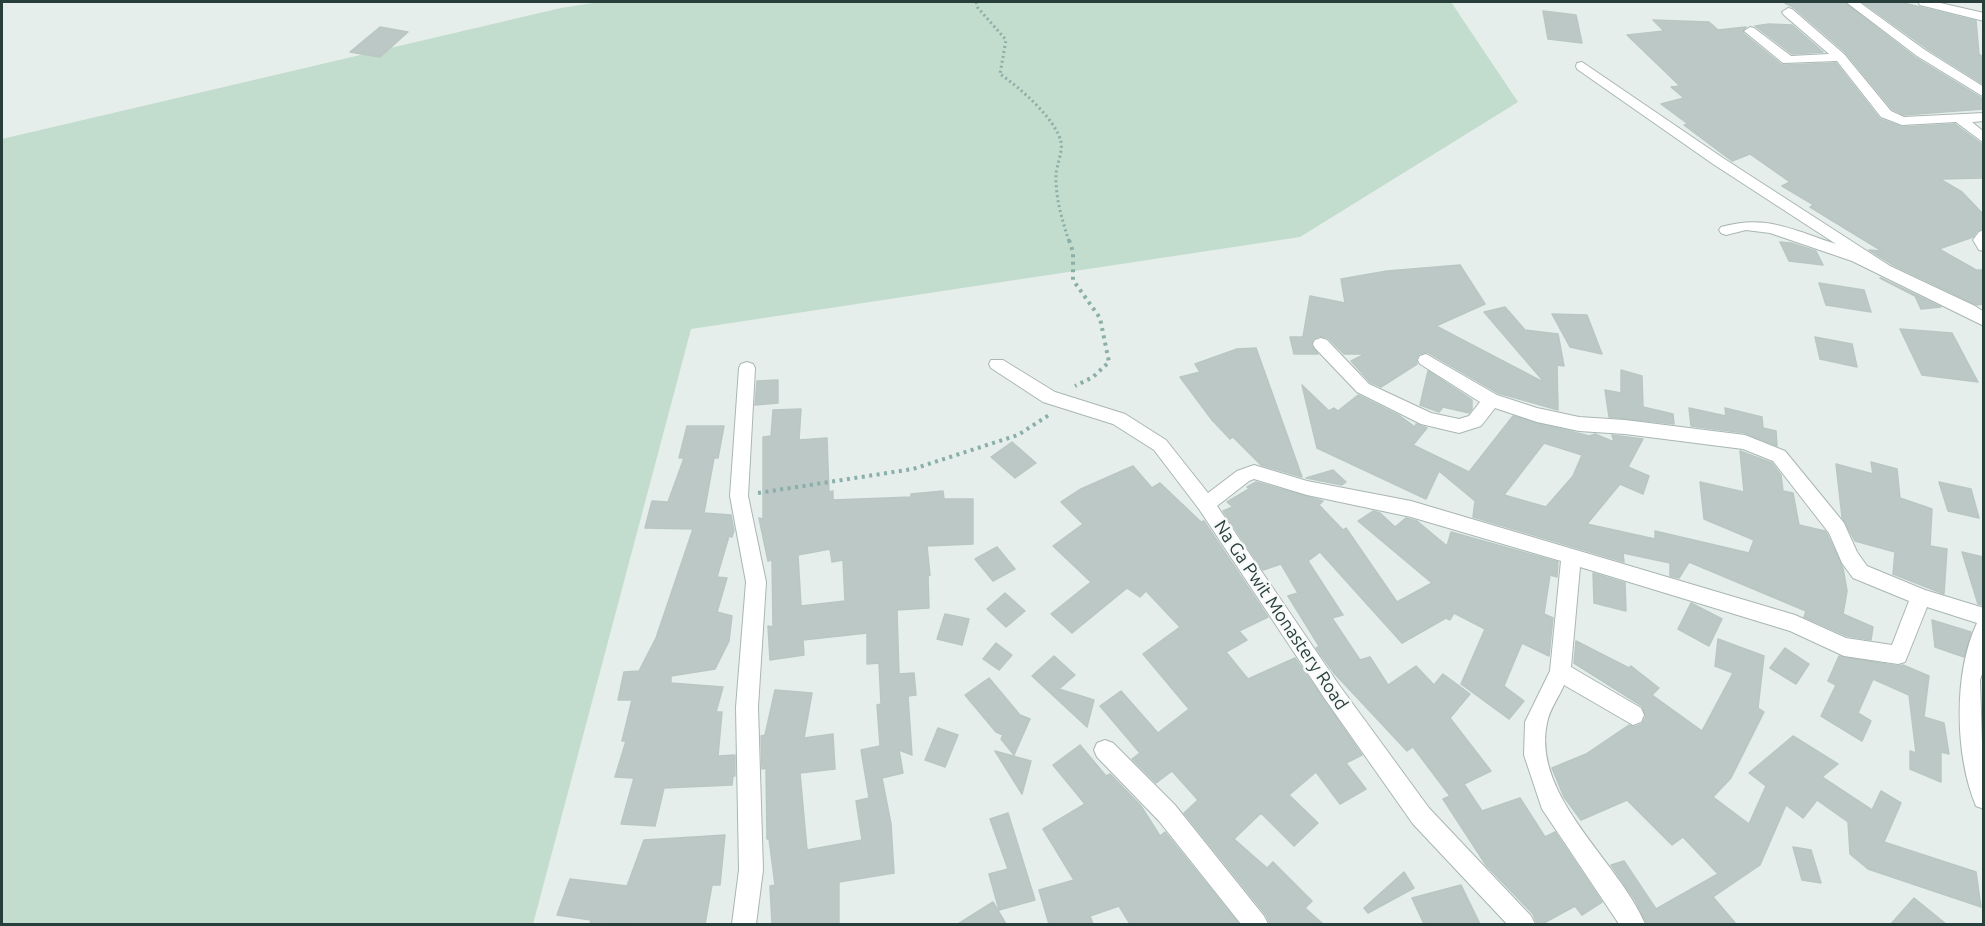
<!DOCTYPE html>
<html>
<head>
<meta charset="utf-8">
<style>
	body { margin:0 }
	#map { position:relative; width:1985px; height:926px; overflow:hidden; background:#e6eeec; font-family:Ubuntu,sans-serif }
	canvas { display:block }
	.frame { position:absolute; inset:0; border:3px solid #273e3b; pointer-events:none }
</style>
</head>
<body>
<div id="map">
<canvas width="1985" height="926"></canvas>
<div class="frame"></div>
</div>
<script>
const ctx = document.querySelector('canvas').getContext('2d');
ctx.lineJoin = 'round';
function fillPath(path, color) {
  ctx.fillStyle = color;
  ctx.fill(path, 'evenodd');
}
function stroke(path, color, width, dash) {
  ctx.strokeStyle = color;
  ctx.lineWidth = width;
  ctx.lineCap = dash ? 'butt' : 'round';
  ctx.setLineDash(dash || []);
  ctx.stroke(path);
}
function drawText(font, color, halo, rows, align = 'center') {
  ctx.font = font + ' Ubuntu,sans-serif';
  ctx.lineWidth = 5;
  ctx.setLineDash([]);
  ctx.textBaseline = 'middle';
  ctx.strokeStyle = halo;
  ctx.fillStyle = color;
  for (const [text, x, y, turn = 0] of rows) {
    ctx.save();
    ctx.translate(x, y);
    ctx.rotate((+turn || 0) * Math.PI / 180);
    ctx.textAlign = isNaN(turn) ? turn : align;
    if (halo) ctx.strokeText(text, 0, 0);
    ctx.fillText(text, 0, 0);
    ctx.restore();
  }
}
const green = new Path2D(`
	M599,2H1451L1518,102L1300,237L691,329L533,924H2V139L561,8Z`);
const building = new Path2D(`
	M1783,2H1844L1916,58L1983,99V109L1904,115L1892,109L1845,52L1793,7Z
	M1862,2H1900L1976,21L1979,54L1983,57V84L1926,48Z
	M1543,11L1576,15L1582,43L1548,39Z
	M1653,20L1709,22L1718,30L1746,27L1743,33L1782,65L1836,63L1880,119L1902,127L1955,124L1983,145V178L1940,179L1962,192L1983,214V228L1977,231L1973,237L1939,249L1976,270H1983V304L1977,305L1893,265L1869,250L1882,251L1810,207L1814,205L1782,186L1790,182L1750,154L1732,161L1684,125L1688,124L1661,104L1684,98L1671,87L1680,86L1627,35L1664,31Z
	M1769,24L1792,25L1823,52L1792,54L1755,26Z
	M380,27L408,32L380,57L350,52Z
	M1780,242L1791,243L1816,251L1823,265L1789,261Z
	M1460,265L1485,304L1436,326L1545,383L1484,312L1505,307L1525,330L1558,334L1564,366L1557,365L1558,410L1498,393L1427,352L1419,354L1416,359L1417,364L1381,387L1370,382L1351,361L1365,354H1344L1328,338L1320,336L1313,339L1311,345L1318,354H1294L1290,337H1303L1310,296L1345,303L1341,279L1387,271Z
	M1880,278H1881L1941,307L1921,309L1915,296Z
	M1819,283L1864,290L1871,312L1826,305Z
	M1552,314L1587,315L1602,354L1570,347Z
	M1900,329L1952,333L1978,382L1922,375Z
	M1815,337L1852,344L1857,367L1820,359Z
	M1256,348L1275,401L1302,477L1261,465L1233,437L1230,439L1212,420L1180,377L1200,372L1195,364L1237,349Z
	M1621,370L1642,376L1643,407L1673,414L1674,424L1609,417L1605,390L1621,393Z
	M1428,371L1472,400V409L1469,413L1443,407L1439,412L1420,405Z
	M778,380V403L755,405L757,381Z
	M1302,385L1329,411L1334,408L1338,411L1358,395L1400,416L1415,427L1416,424L1427,428L1413,445L1469,472L1513,416L1589,436L1595,434L1614,442L1612,435L1643,439L1628,467L1649,476L1643,494L1620,484L1587,524L1655,539V531L1749,553L1754,540L1704,519L1700,482L1744,492L1740,451L1772,463L1781,475L1783,491L1793,493L1799,525L1825,531L1827,534L1843,568L1847,591L1843,614L1873,627L1871,640L1847,636L1804,617L1806,611L1689,562L1679,578L1670,576V563L1623,553L1624,562L1473,517L1475,501L1439,471L1426,499L1317,448ZM1544,443L1582,455L1573,476L1546,507L1504,495Z
	M1689,408L1726,416L1725,408L1762,417L1763,428L1776,431L1777,446L1745,433L1691,426Z
	M801,409L799,440L827,438L829,492L833,491V500L911,497V494L943,491L944,499H973V544L927,546L930,575L928,576L929,608L897,610L899,674L914,673L916,695L908,696L912,755L899,750L903,773L882,778L891,824L894,873L839,882V924H772L770,886L775,885L769,839H767L766,768L762,769L761,736L765,735L775,690L812,693L804,738L833,734L835,769L800,773L807,850L862,840L856,801L869,798L861,750L880,746L877,705L881,704L879,663L867,664V633L803,640L804,655L770,660L768,626L773,627L772,560L768,561L759,518L763,519V437L771,436L773,410ZM830,549L832,562L843,560L845,601L801,606L798,555Z
	M687,426H724L718,458H714L704,513L731,515L734,531L732,537L729,536L717,577L727,578L717,612L732,616L729,641L715,669L671,676V683L723,687L716,712H722L718,756L735,755V776H733L732,785L664,788L655,826L621,824L634,778L615,777L626,741H622L632,700H618L624,672L639,671L656,638L693,529L645,528L652,501L668,502L684,458H679Z
	M1012,442L1036,463L1015,478L991,457Z
	M1871,462L1897,469L1900,498L1932,509L1930,546L1947,549L1944,594L1893,574L1895,552L1855,541L1842,517L1836,464L1873,474Z
	M1133,466L1152,488L1160,483L1201,522L1204,521L1268,617L1239,631L1247,640L1226,652L1248,679L1295,658L1362,755L1346,763L1366,789L1340,804L1316,772L1289,795L1318,823L1294,846L1261,813L1234,839L1267,868L1273,862L1312,901L1305,908L1323,924H1270L1266,915L1184,813L1198,800L1172,771L1156,783L1132,759L1140,753L1100,706L1121,691L1158,733L1189,709L1143,654L1180,627L1146,591L1140,597L1127,588L1072,633L1051,614L1091,582L1053,546L1083,524L1061,502L1081,489Z
	M1333,470L1346,482L1342,485L1306,478Z
	M1256,482L1323,501L1319,505L1343,530L1346,528L1397,602L1432,583L1358,521L1373,511L1380,513L1395,527L1406,518L1417,521L1447,546L1451,532L1558,562L1557,577L1550,575L1544,614L1553,618L1549,656L1522,643L1504,686L1524,701L1509,719L1461,684L1485,629L1454,613L1450,620L1446,618L1402,643L1320,552L1308,561L1343,615L1332,618L1360,660L1370,657L1388,685L1416,666L1434,685L1443,674L1470,694L1450,718L1491,771L1464,784L1482,811L1520,798L1545,837L1555,832L1602,902L1582,915L1575,906L1542,924H1537L1533,914L1486,865L1443,799L1450,796L1413,747L1407,751L1334,673L1316,648L1319,646L1288,596L1298,593L1281,564L1263,570L1223,511L1233,507L1227,502L1249,489L1247,487Z
	M1939,482L1971,489L1979,518L1948,511Z
	M997,547L1015,569L993,581L975,559Z
	M1962,552L1983,557V605L1978,604Z
	M1593,573L1625,583L1626,611L1594,603Z
	M1005,593L1025,611L1006,627L987,609Z
	M1691,603L1722,619L1709,646L1678,629Z
	M945,614L969,619L962,645L937,639Z
	M1932,620L1971,632L1964,657L1935,647Z
	M1718,639L1764,656L1758,708L1764,712L1731,778L1713,797L1749,824L1766,786L1749,773L1793,736L1838,764L1822,777L1872,810L1881,791L1901,803L1884,842L1976,872L1981,907L1868,869L1850,854L1848,822L1817,800L1803,818L1786,805L1760,865L1713,897L1736,924H1647L1635,900L1611,865L1624,861L1656,909L1718,874L1683,837L1672,845L1627,800L1581,820L1564,797L1552,768L1586,754L1629,725L1634,727L1642,724L1646,716L1642,706L1574,663L1576,641L1629,668L1631,666L1659,688L1652,695L1702,731L1733,673L1715,666Z
	M996,643L1012,655L999,670L983,659Z
	M1785,648L1809,664L1796,684L1770,668Z
	M1054,656L1075,675L1059,689L1094,700L1087,727L1032,676Z
	M1839,656L1898,666L1903,665L1929,676L1924,717L1944,723L1949,754L1941,752V782L1910,769V751L1916,753L1909,695L1873,679L1858,713L1871,721L1862,741L1821,716L1836,685L1828,681Z
	M989,678L1020,715L1030,719L1014,755L1001,739L1003,735L996,732L965,695Z
	M938,728L958,735L945,767L925,760Z
	M1080,745L1106,776L1110,774L1141,806L1160,836L1165,832L1239,924H1130L1119,906L1090,916L1093,924H1049L1039,890L1074,880L1043,829L1085,804L1053,765Z
	M995,751L1031,761L1022,794Z
	M1008,813L1035,900L999,910L989,874L1008,869L990,819Z
	M725,835L720,885H712L705,924H632L616,922L615,924H590L591,920L557,915L570,879L627,886L644,840Z
	M1793,847L1811,850L1821,883L1802,880Z
	M1404,872L1414,888L1368,913L1364,908Z
	M1461,885L1480,924H1424L1412,898Z
	M1914,898L1946,924H1891Z
	M993,902L1006,924H958Z`);
const pathFar1 = new Path2D(`
	M976,2L978,8L1006,40L1000,74C1019,87 1056,119 1061,142C1063,151 1057,164 1056,174C1055,196 1062,220 1069,241`);
const path = new Path2D(`
	M1069,240L1073,252V280L1100,318L1109,362L1093,377L1075,386
	M758,493L913,469L1018,435L1049,415`);
const minor = new Path2D(`
	M1846,2H1859L1925,50L1984,87V97L1917,56Z
	M1918,2H1936L1984,13V21L1920,5Z
	M1788,8L1792,9L1844,54L1891,111L1904,117L1984,113V121L1972,122L1984,132V143L1956,122L1902,125L1881,117L1837,61L1783,63L1744,31L1750,27L1754,28L1791,56L1829,54L1784,15L1782,12Z
	M1582,62L1723,158L1890,266L1975,306L1984,312V326L1852,261L1770,233L1746,230L1726,235L1721,233L1719,230L1721,227C1766,214 1793,230 1836,244L1713,164L1577,69L1576,66L1577,63Z
	M1984,230V251L1979,250L1973,240L1979,232Z
	M1321,338L1327,340L1369,384L1431,413L1459,419L1469,416L1480,402L1420,364L1418,360L1420,356L1426,354L1497,395L1537,408L1579,417L1625,420L1745,435L1785,451L1844,523L1857,552L1867,566L1925,590L1984,608V668L1980,680L1984,809L1976,806C1955,756 1953,673 1977,623L1927,607L1905,662L1898,664L1844,656L1790,631L1580,567L1571,667L1641,708L1644,715L1641,722L1633,725L1564,685C1559,697 1549,710 1547,723C1531,796 1620,863 1645,924H1619L1542,809L1524,755L1525,722L1550,671L1561,561L1411,517L1307,495L1254,479L1249,481L1217,506L1339,685L1429,808L1531,916L1535,924H1507L1413,824L1325,699L1199,509L1154,450L1113,424L1043,402L991,368L989,364L991,360H1003L1055,392L1125,414L1166,440L1208,493L1237,471L1254,465L1307,481L1411,501L1795,615L1846,638L1892,645L1909,601L1853,578L1842,563L1829,533L1773,461L1743,449L1625,434L1579,431L1537,422L1495,408L1481,426L1459,433L1421,424L1357,392L1315,348L1313,344L1315,340Z
	M747,362L753,364L755,368L748,496L766,582L758,707L763,870L756,924H732L739,870L736,707L746,582L730,496L739,368L741,364Z
	M1105,740L1113,743L1175,805L1264,916L1268,924H1241L1159,821L1097,757L1094,750L1097,743Z`);
const streetNames = [
	["Na Ga Pwit Monastery Road",1281,615,56]
];
fillPath(green, '#c2dccd');
fillPath(building, '#bcc8c5');
stroke(building, '#b9c7c3', 1.5);
stroke(minor, '#a9b6b3', 2);
stroke(pathFar1, '#8aaea8', 3, [2, 3]);
stroke(path, '#8aaea8', 4, [3, 4.5]);
fillPath(minor, '#fff');
drawText('18px', '#273e3b', '#f7faf9', streetNames);
</script>
</body>
</html>
